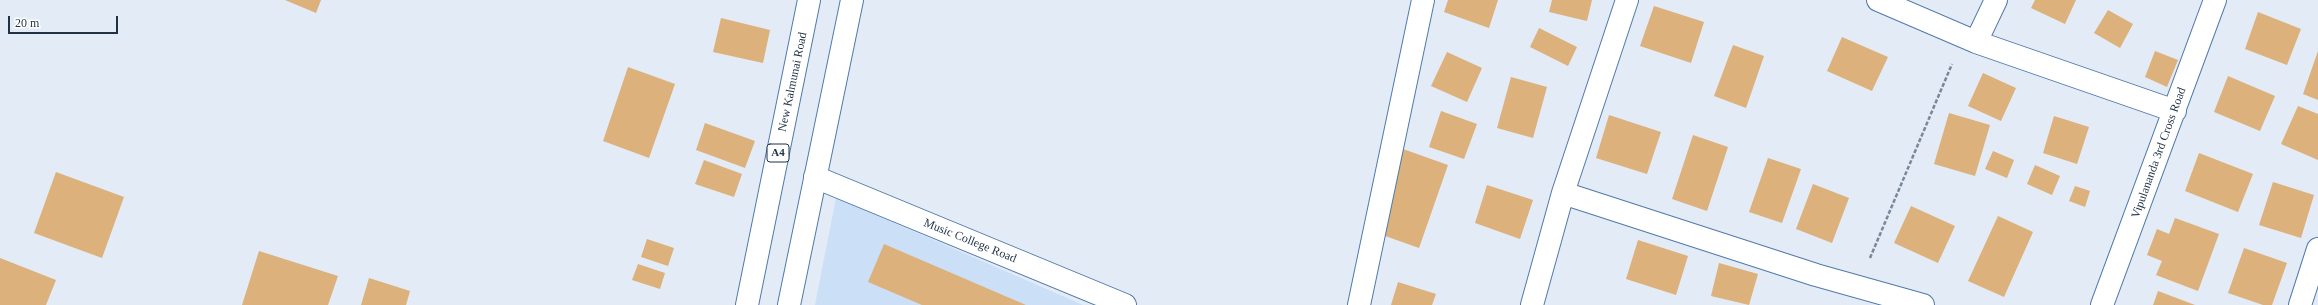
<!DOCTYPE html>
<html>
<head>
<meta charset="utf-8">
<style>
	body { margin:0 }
	#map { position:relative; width:2318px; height:305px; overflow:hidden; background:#e2ebf6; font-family:"Times New Roman",serif }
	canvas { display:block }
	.scale { position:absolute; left:8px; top:16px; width:110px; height:18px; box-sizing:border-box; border:2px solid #1f3145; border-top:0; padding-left:5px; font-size:12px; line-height:14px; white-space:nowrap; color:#1f3145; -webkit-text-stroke:3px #fff; paint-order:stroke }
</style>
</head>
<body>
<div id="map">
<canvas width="2318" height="305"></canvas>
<div class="scale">20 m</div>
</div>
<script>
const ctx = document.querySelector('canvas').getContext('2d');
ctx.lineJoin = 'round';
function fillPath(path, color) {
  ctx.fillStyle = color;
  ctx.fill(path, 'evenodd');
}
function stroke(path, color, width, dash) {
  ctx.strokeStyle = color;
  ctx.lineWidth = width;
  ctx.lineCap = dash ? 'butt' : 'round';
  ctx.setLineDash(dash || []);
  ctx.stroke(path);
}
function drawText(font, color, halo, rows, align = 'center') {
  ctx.font = font + ' "Times New Roman",serif';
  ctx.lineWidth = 4;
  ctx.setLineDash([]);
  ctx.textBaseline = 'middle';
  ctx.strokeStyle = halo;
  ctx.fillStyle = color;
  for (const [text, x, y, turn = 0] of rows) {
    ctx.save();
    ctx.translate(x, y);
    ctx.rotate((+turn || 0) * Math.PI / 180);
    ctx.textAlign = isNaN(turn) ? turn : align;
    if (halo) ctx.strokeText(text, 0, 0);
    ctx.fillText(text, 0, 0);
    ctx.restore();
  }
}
const built = new Path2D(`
	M836,198L936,241L1083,305H815Z`);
const building = new Path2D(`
	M285,0H321L316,13Z
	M1448,0H1498L1489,28L1444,12Z
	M1552,0H1592L1587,21L1549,12Z
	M2035,0H2076L2065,24L2031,8Z
	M1654,6L1704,22L1691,63L1640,46Z
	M2108,10L2133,24L2120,48L2094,33Z
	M2258,12L2301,29L2287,65L2245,49Z
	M721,18L770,30L763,63L713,52Z
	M1539,28L1577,47L1568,66L1530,47Z
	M1842,37L1888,57L1872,91L1827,71Z
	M1733,45L1764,56L1746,108L1714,96Z
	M2155,51L2178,60L2167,87L2145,77Z
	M2318,51V100L2303,94Z
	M1447,52L1482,68L1467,102L1431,86Z
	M628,67L675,84L649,158L603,141Z
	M1983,73L2016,88L2001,121L1968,106Z
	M2228,76L2275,96L2260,131L2214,112Z
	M1511,77L1547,87L1533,138L1497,128Z
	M2298,106L2318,114V160L2281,144Z
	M1441,111L1477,124L1464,159L1429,147Z
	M1949,113L1990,125L1975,176L1934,164Z
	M1609,115L1661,132L1647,174L1596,158Z
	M2054,116L2089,127L2077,164L2043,153Z
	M705,123L755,141L745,168L696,150Z
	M1693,135L1728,147L1707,211L1672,199Z
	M1403,149L1448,165L1419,248L1374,232Z
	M1993,151L2014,160L2007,178L1985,169Z
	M2199,153L2253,174L2238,212L2185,191Z
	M1768,158L1801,169L1782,223L1749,212Z
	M704,160L742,174L734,197L695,184Z
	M2035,165L2060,176L2052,195L2027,184Z
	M56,172L124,197L102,258L34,233Z
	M2273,182L2314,195L2301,238L2259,225Z
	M1813,184L1849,198L1832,243L1796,229Z
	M1487,185L1533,200L1520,239L1475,223Z
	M2075,186L2090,191L2085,207L2069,201Z
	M1911,206L1955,226L1938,263L1894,243Z
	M1998,216L2033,232L2004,297L1968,281Z
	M2175,218L2219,234L2198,291L2156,275L2162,261L2147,255L2157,229L2169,234Z
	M647,239L674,248L668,266L641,257Z
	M1638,240L1688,256L1676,295L1626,279Z
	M884,244L1026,305H922L868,282Z
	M2244,248L2287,263L2272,305H2263L2228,293Z
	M259,251L338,276L328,305H242Z
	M0,258L56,280L46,305H0Z
	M1719,263L1758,274L1749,305L1711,296Z
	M638,264L665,273L660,289L632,280Z
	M369,278L410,291L406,305H361Z
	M1398,282L1436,294L1432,305H1391Z
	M2158,291L2195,305H2153Z`);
const path = new Path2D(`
	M1870,258L1952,64`);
const minor = new Path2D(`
	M1878,0L1976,42L2175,111
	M1976,42L1996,0
	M815,177L1125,305
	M1563,193L1816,275L1923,305
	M1359,305L1423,0
	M1532,305L1563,193L1627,0
	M2102,305L2215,0
	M2300,305L2318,249`);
const highway = new Path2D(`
	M747,305L809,0
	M789,305L852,0`);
const shields = [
	[778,153,22]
];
const shieldNames = [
	["A4",778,153]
];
const streetNames = [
	["New Kalmunai Road",793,82,-78],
	["Vipulananda 3rd Cross Road",2159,153,-70],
	["Music College Road",970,241,22]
];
fillPath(built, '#cbdff7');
fillPath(building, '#dcb17b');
stroke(minor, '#507aa9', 24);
stroke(highway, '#507aa9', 24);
stroke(path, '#798797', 2.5, [4, 2]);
stroke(minor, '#fff', 22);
stroke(highway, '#fff', 22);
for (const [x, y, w] of shields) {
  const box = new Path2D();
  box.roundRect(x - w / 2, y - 9, w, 18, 3);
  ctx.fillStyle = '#fff';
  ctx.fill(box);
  stroke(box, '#1f3145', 1);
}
drawText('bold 11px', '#1f3145', null, shieldNames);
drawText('12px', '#1f3145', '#fff', streetNames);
</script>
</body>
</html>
